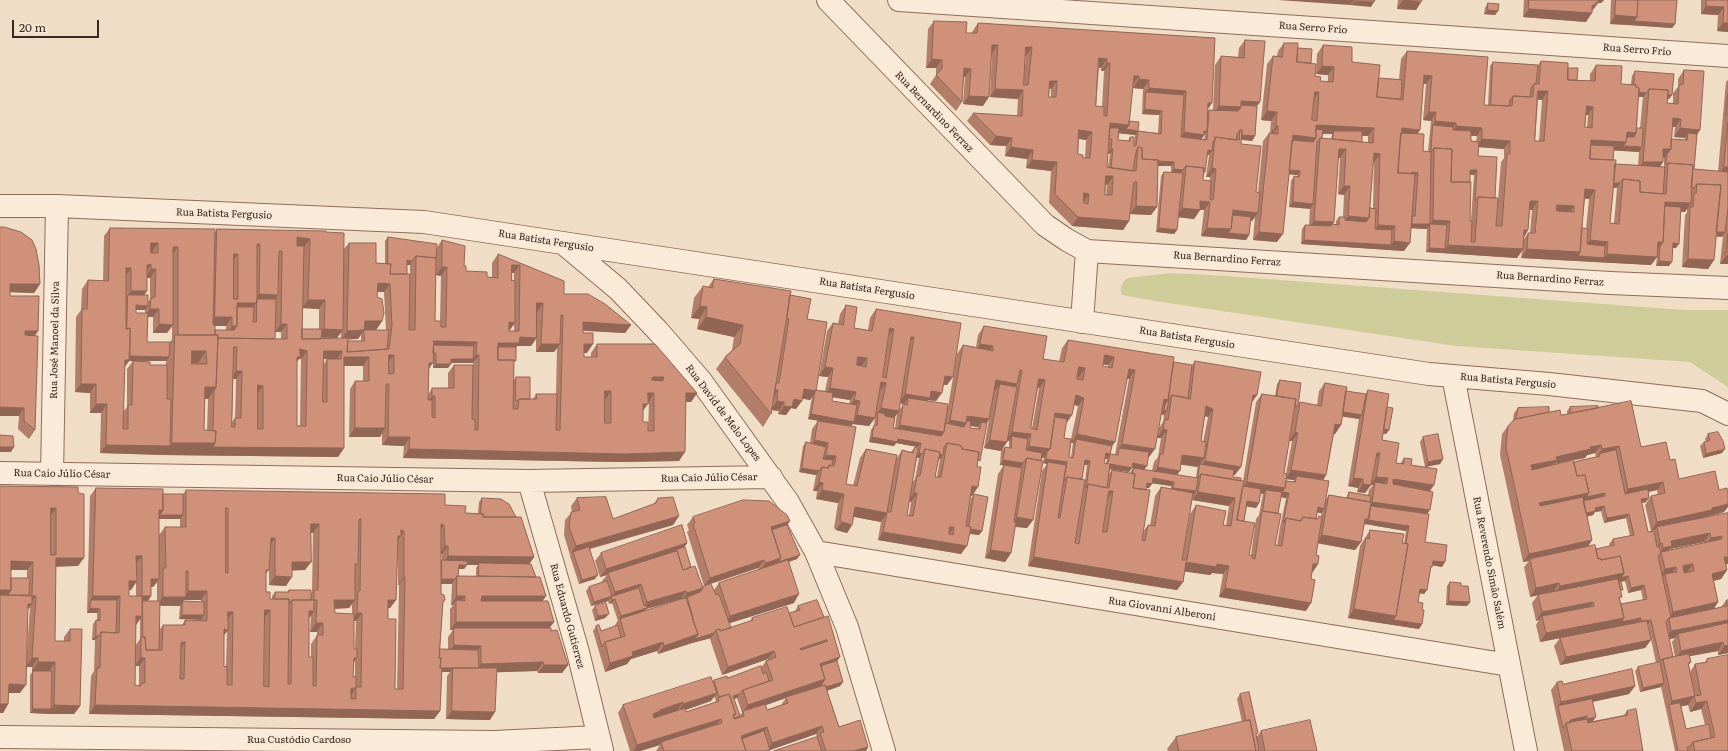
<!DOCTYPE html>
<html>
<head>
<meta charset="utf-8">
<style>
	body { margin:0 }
	#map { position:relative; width:1728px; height:751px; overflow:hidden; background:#f0ddc5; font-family:Literata,serif }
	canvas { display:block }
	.scale { position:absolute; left:12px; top:20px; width:87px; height:18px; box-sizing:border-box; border:2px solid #3b281f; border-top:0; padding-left:5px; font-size:12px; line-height:14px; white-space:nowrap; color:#3b281f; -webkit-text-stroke:3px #f7e8d5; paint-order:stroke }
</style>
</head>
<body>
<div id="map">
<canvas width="1728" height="751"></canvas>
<div class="scale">20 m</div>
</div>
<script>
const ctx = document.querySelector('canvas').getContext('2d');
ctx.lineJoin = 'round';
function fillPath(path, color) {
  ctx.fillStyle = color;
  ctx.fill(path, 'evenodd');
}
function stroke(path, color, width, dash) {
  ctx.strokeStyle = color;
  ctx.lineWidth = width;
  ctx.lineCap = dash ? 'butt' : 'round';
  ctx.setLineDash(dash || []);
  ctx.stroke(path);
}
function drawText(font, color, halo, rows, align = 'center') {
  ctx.font = font + ' Literata,serif';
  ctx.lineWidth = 3.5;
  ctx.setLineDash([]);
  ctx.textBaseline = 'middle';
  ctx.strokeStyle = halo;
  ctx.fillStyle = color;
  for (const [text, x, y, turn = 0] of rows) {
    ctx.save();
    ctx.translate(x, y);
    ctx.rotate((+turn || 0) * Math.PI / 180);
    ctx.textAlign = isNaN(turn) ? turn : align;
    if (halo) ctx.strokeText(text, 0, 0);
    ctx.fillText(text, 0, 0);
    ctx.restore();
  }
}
const green = new Path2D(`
	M1171,273L1227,276L1684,310H1728V387L1690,362L1456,346L1155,301L1122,295C1119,289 1122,281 1128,278Z`);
const minor = new Path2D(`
	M828,0L1045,225L1067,240L1087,251L1610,283L1728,288
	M899,0L1728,56
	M0,206H57L424,222L1429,374L1549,384L1702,401L1728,414
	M563,243L618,289L658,331L701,381L788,502L816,552L847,627L884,751
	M1082,322L1087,251
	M1453,376L1526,751
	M0,473L529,481L771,477
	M52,474L57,206
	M529,481L578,652L602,750
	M816,552L1509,665
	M0,737L494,742L598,737`);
const wall = new Path2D(`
	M1398,0H1422L1421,2L1416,10L1397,9Z
	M1524,0H1604L1601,3H1598L1592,11L1586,22L1523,17Z
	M1611,0H1677L1675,24L1672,28L1610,24Z
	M1701,0H1728V32L1717,31L1718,15L1701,14Z
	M1488,3L1498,11L1495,15L1484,14L1485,8Z
	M934,21L966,33H972V32L978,23L1215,38L1212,103L1208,109V111L1209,110H1213L1215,65L1221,56L1238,57L1239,48L1245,40L1260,102L1257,106L1255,136L1252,141L1241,140V144L1256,192L1258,193L1263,141L1269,133H1270L1271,121L1261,120L1267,64L1273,56H1277L1278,51L1284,43L1298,48L1311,63L1315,76L1320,81L1328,82V75L1316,74L1317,54L1323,45L1379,78L1399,79L1401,59L1407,51L1484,105H1488L1490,66L1493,62L1538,65L1541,61L1568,68L1577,80L1590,81V74L1596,65L1621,84H1631L1632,76L1635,71L1672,95L1669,99H1668L1667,103L1673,104V93L1678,87V79L1684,70L1700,130L1697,134L1694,169L1718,171L1726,82L1728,80V264H1720L1723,236H1716L1714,260L1708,269L1682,267L1685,215L1687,212V208L1685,212H1681L1676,248H1673L1669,266H1656L1657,257L1651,265L1521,258L1522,251L1517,258L1426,252L1427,229L1411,228L1404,251L1301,244L1302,229L1305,225H1309L1310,208L1289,207L1291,181L1294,176L1297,177V175L1289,174L1277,242L1253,240L1255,216L1252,221H1250L1249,235L1246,240L1201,236L1204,210H1200L1194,219L1178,217L1177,230L1174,234L1156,232L1161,176L1164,172H1171V166H1158L1157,207L1151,215L1130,214L1129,221L1123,230L1072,226L1049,203L1051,171L1026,168L1027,159L1005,156L1006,146L990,145L967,121L973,113L1017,116L1018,99L990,97L992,53L983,106L963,104L965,77H964L962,102L956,111L930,84L936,75V68H926L928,29ZM1025,56H1026L1024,74ZM1099,67L1101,68V71H1104L1102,107L1096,106ZM1133,84V88L1143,89L1142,114L1159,115L1158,133L1138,131L1135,135L1134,146L1130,137L1128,141L1118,140L1119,133L1135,135L1138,131L1129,121ZM1423,84H1426L1423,120L1431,121L1428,152L1423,151L1417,134L1420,130ZM1049,89H1051V97H1049ZM1638,97H1643L1640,128H1637ZM1538,99L1542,100L1539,141H1535ZM1586,115H1588L1587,128L1585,127ZM1672,127H1675L1674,137L1685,138V140L1671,139ZM1205,134L1204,140L1201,139ZM1322,134H1332L1331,139L1322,138ZM1362,136H1368V143L1362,142ZM1471,136H1477L1476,141H1471ZM1079,139L1086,140L1085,158H1083L1078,154ZM1479,147L1504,149V158L1501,162L1496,226L1495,198L1478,156ZM1614,150L1639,152L1638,165L1615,164L1613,160ZM1108,153L1110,154L1108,167H1107ZM1207,155H1209L1206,177H1210V181L1203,180V176L1205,172ZM1338,158H1340L1338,194L1344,195L1343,217H1339L1336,221V225L1332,224ZM1663,158H1664V167H1660L1663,162ZM1373,162H1374L1373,209L1370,208ZM1470,175H1474L1471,221H1470ZM1106,185H1107L1106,195H1105ZM1613,187L1617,188L1614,223H1610ZM1585,198L1589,199L1586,229L1582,228ZM1530,210H1532L1530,233H1528L1524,239V237L1528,230Z
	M0,227L40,284L34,293L10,292V296L35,335V430L29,439L18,429L19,416Z
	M110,228L215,232L217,229L326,232L344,249L349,243L376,263L385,264V241L388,237L436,249L442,240L464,266L466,271L487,277H492V263L498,254L564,281V294L631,325L625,333L583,331L587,353H584V357H591V353L597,344L697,393L691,402H686L679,461L619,462L403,458L404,446L382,445V433L380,437H349L350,389L355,381H363V366H344V448L338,457L164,455L100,453L101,413H90V393L75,392L76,317L81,310L82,289L88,280L103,281L104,236ZM407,265H410V274H407ZM512,273H514V281H512ZM436,275L441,276L440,321H435ZM147,278H150V299L148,302L144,295L147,291ZM377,292H384L386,330H376L382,321L377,297ZM303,308L319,309V329H302ZM136,310H145V313H136ZM148,317H153V333H167L172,326V339L170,342H147ZM514,324V331H509ZM215,326H226V330H215ZM364,330L361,334V341H348V339H358ZM275,332H281V339H275ZM341,332V339H321V338H337ZM536,339V352H554L557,348L556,394H536L533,399H530L516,377L514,380V363L516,347L517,346H531ZM433,357V368H448L451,363H473V365H454L448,373V388H432L428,395L429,369ZM299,359H301L300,426H297V361ZM324,359H327L324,364ZM129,361H166V365H150L133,361L127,369V407L123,412L124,367ZM233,379H236L235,418L232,422ZM205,399H208L207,431L204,430ZM648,402H649L648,431L643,422V411Z
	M714,279L790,295L807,319L816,390L825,391L828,377L819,376L827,331L833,323L838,324L840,314L846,305L854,328L868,330L870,318L876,309L961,323L947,385H943L936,401L928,400V401L948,407L957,354L963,345L976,347L978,335L984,326L1043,359L1059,362L1062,348L1068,340L1174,362L1192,365L1195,361L1252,404L1235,475H1233V477L1241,481H1243L1256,402L1262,394L1275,396L1277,384L1280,380L1298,405L1300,402L1317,405L1319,391L1325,383L1346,391L1366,394L1368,390L1387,407L1389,430L1386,434L1383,433L1382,440L1396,463L1400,464L1404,458L1411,465L1430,491L1427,514L1425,542L1442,567L1433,565L1430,570L1427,590L1424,594L1420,593L1418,602L1422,610V624L1419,629L1348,618L1360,546L1370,530L1404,543L1406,531L1365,524L1363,527L1361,542L1355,550L1318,543L1316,555L1318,564L1312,573L1306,611L1219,597L1223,574L1212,573L1210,575L1185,571L1183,582L1177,590L1028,566L1042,471L1047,464L1043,463L1044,457V458L1042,457L1033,520L1027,528L1015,527L1011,553L1005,562L985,558L998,474L1004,465H1000L1001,451L1005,447H1009V441L1008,440L1007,442L1001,451L984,448L989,419L987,423L977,464L972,496H971L966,526L971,499L974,494L982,531L979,535L970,534L961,554L878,540L881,522L854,517L852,525L847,533L836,530L834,528L838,503L816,499L817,491H813L816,475L799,472L803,446L806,442L810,443L812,429L818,421L856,427L846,484L853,486L860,458L866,449L897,458L902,450L911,452L915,447L918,448V447L896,443L894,446L869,442L871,430L874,425L875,418L869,426L853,424L851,426L808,419L812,397L810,400L802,398L796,409L791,408L786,415L778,414L779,411L772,410L771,414L763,427L716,369L725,357L732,350L734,337L697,329L699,319L691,318L694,298L703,286L708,287ZM1103,364L1108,365V367L1103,366ZM1127,378L1129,379L1115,455L1110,454L1112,446L1115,442ZM1038,388H1039L1032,429L1031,428ZM832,397L850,400L849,404L832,401ZM900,403L904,404L899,410ZM1074,405L1078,406L1071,439L1064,438L1066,424ZM897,414L895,428H893L894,418ZM1161,414L1164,415L1163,422L1159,428L1157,438H1161L1158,457L1154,462L1152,471L1144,470L1148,457H1149ZM1205,416L1208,417L1203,442L1201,441ZM1342,416L1359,419L1348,486L1358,488L1357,492L1365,493L1371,485H1373L1369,490L1368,495L1349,492L1346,498L1329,495L1326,499L1323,480L1326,475L1334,434H1335L1341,425ZM970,426L978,427V429L970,428ZM1289,441H1292L1286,474L1284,473ZM1071,443H1073L1071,457H1069ZM917,458H919L915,479L912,483ZM1105,458L1107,459L1106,463H1104ZM938,459H940L937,477H935ZM1181,464L1198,467L1200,464L1197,469L1196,478L1177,475ZM1084,465H1087L1085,480L1082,479ZM1132,468H1133L1130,473L1112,470L1109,474L1110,469L1129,472ZM1286,479L1294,480L1293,482L1286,481ZM1152,483L1171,486V489L1161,487L1155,496L1150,526L1148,525L1143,532L1146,488H1149ZM1261,493L1263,494L1259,515L1256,519L1251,555H1249L1244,521L1247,506L1256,508L1259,503ZM1192,496H1193L1192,500L1229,506L1226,526L1223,525L1196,505L1190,514L1182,560ZM1281,497L1286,498L1280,527L1277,546L1275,545L1278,513ZM909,501L911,502L909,515H907ZM1317,512L1321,513V517L1319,516L1317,519H1316Z
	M1570,407L1598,408L1641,447L1670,460L1679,479L1724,512L1708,517L1728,513V564H1726L1727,570L1721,579L1714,581L1718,602L1714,609L1721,607L1726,601L1728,600V653L1718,655V651L1689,656L1691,662L1689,665L1690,672L1695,664L1705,662L1707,659L1728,751H1675L1661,687L1640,692L1635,671L1638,667L1656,663L1648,624H1647L1651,640L1645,648L1560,665L1554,646L1560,638L1638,623L1540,642L1536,625L1539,620L1536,621L1532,603L1538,595L1530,597L1524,567L1529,561L1523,562L1500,455L1502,434L1508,426L1513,420L1514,413L1518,408L1549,412L1561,415L1567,414V411ZM1595,453L1596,457L1574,462L1553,465V464L1585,458L1587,455ZM1657,490L1658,495L1651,496L1645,505L1651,531L1655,530L1654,531L1648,532L1642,503L1646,502L1648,492ZM1601,511L1604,523L1626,518L1630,536L1613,539L1609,544L1610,546L1596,549L1588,547L1592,540L1587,517L1593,515L1595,512ZM1704,542V543L1669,550L1670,549ZM1625,581L1628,593L1641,590L1643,600L1621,604L1620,600L1621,592L1619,582ZM1675,638L1672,642L1675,657H1673L1669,639ZM1688,705L1690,712L1701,709L1705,725L1686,729L1681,706Z
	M1708,434L1722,453L1703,458L1700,446L1704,442L1706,441L1705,439Z
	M1423,437L1443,459L1440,464L1425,467L1420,442Z
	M0,486L78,487V566H56L55,641H64V637L70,629L80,706L74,714L30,713V675L33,671H49H32V667H26L30,607L27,610L20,693H9L8,704L3,713H0ZM11,570H27V578H11Z
	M96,488L163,494H183L186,490L445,505L465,513H478L479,502L482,498L534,557L529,564L543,601L554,622L549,628L551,631L568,665L562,673H538L537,671L496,672L490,720L446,719L447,676L450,672H442L440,711L434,719L89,714L91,676L94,671L95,640H92L93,624L96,620H97V613H87L90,496ZM159,519H180V527H165L159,535V573ZM311,533H313L312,592L311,594L289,590L288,592H275L272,596V599H270L266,592V574L269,570V565V585L286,586L292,570H305L311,562ZM398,540V585H399L397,689H395L388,619V608H390L396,600L398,542ZM441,554H442V560L441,562ZM467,565H478L476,568V576H458L459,569H464ZM136,582V596H129V590H131ZM157,582V601H148L151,596V587H153ZM441,584H452L451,605H453L450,609V630H453L448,637V649L440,650L443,603L445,600L441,594ZM184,600H201V602L183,601ZM352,604V614L335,613L334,609L349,608ZM160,606H180L179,619H201V621L185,620L182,625H163L160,629ZM311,616L310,632H317V635L311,644V657H309V618ZM140,619V639L135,646L136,625ZM354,621H356L355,649H354ZM227,631L226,667H224V635ZM355,660V676L353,677V663ZM135,666H139V685H135Z
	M577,498L613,519L653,505L658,498L679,516L673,525L590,549L595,579L579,584L570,556L571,554L570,555L564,535L565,520L572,512L571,506Z
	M693,517L790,521L787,525L797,559L789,562L794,603L729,623L731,628L750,622L752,618L789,613L795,612V611L798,606L817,600L840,657L837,661L843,682L840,686L827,691L839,727L868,747L866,751H774L817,737L816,734L770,750L769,751H656L660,745L640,751H630L618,713L623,705L713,681L714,680L727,678L761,668L766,661L768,660V659L722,675L710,639L711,638L692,643L658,654L657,651L631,659L627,664L605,672L593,631L596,626L601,631L614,627L618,620V621L612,603L609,604L608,601L591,606L586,591L589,587L603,582L602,581L607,575L600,577L595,561L601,553L685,547L691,567L702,587L714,590L719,583L759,570L758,568L704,586L687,532L689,530L687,525ZM681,599V600L645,611L646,609ZM714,696L716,701L714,703L686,712L685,710L711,701ZM737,698L742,713L740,715L734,699ZM786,698L781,705L767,710L766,705Z
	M1450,582L1461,586L1470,602L1467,606L1446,605L1447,586Z
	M595,606L605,618L595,621L592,610Z
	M1557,682L1563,684L1635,686L1629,694L1592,702L1593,721L1624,715L1627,711L1643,751H1564L1551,690Z
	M1240,694L1256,738L1261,731L1317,751H1168L1167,749L1176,737L1242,722L1237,699Z`);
const shadedWall = new Path2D(`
	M1278,0H1354L1350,5Z
	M1403,0L1421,2L1416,10L1397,9Z
	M1595,0H1604L1601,3H1598L1592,11L1588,13H1592L1586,22L1523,17L1529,9Z
	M1353,1L1374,2L1371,7L1350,5Z
	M1706,6L1724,7L1718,15L1701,14Z
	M1488,10L1498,11L1495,15L1484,14Z
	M1615,15L1637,17L1631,25L1610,24Z
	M1634,21L1675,24L1672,28L1631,25Z
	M1723,23H1728V32L1717,31Z
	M992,45H998L992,53H986Z
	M1026,47H1032L1026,56H1020Z
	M1099,58L1107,59L1101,68L1093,67Z
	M932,59L942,60L936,68H926Z
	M1107,63H1110L1104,71H1101Z
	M1322,66L1334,67L1328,75L1316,74Z
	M964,68L971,69L965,77H958Z
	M1424,75L1432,76L1426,84H1418Z
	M1134,76H1139L1133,84Z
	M1139,79L1149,80L1143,89L1133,88Z
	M1050,81H1057L1051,89H1044Z
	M1149,88L1186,91L1180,99L1146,92Z
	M995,89L1023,90L1018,99L990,97Z
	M1538,91H1548L1542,100L1532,99Z
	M1633,91L1646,93L1643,97L1630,96Z
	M1315,92H1319L1313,101Z
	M1648,93L1672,95L1669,99L1648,97Z
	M969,96L989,97L983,106L963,104Z
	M1241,101L1260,102L1254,110L1235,116L1213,114L1219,106Z
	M1208,103H1212L1206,111Z
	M1587,106L1593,107L1588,115H1581Z
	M1145,109L1162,111L1159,115L1142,114Z
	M1267,111L1277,112L1271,121L1261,120Z
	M1429,112H1436L1431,121L1423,120Z
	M1673,118L1681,119L1675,127H1667Z
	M1435,121L1456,123L1450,131L1433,125Z
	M1110,123L1129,125L1138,131L1135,135L1107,132Z
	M1316,125L1374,128L1368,136L1334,134V131L1332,134L1313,133Z
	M1276,126H1278L1273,135H1270Z
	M1456,126L1482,128L1477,136L1450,134Z
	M1402,128L1420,130L1415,138L1398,137Z
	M1680,128L1700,130L1694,139L1688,133L1685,138L1674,137Z
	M1079,130L1092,132L1086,140L1073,138Z
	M1204,131H1207L1201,140L1178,141L1184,132Z
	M1627,132L1636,133L1630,141H1624Z
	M1239,135L1255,136L1252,141L1239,139Z
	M1293,135L1316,138L1310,146L1289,144Z
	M996,136L1012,138L1006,146L990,145Z
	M1482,139L1510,141L1504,149L1476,147Z
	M1591,140L1626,142L1642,147L1639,152L1588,149Z
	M1333,143L1346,149L1340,158L1333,157Z
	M1011,147L1033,150L1027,159L1005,156Z
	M1111,149H1113L1110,154L1108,153Z
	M1663,149H1671L1665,158H1658Z
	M1208,150L1212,151L1208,155H1205Z
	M1374,153L1380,154L1374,162H1368Z
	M1032,160L1057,162L1051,171L1026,168Z
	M1155,161L1174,162L1171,166H1155L1153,168H1136L1139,163Z
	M1643,162H1663L1657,171L1637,170Z
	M1724,167H1728V176L1718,175Z
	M1212,168L1216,169L1210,177H1206Z
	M1174,169L1183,170L1180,175L1171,174Z
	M1287,169L1300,171L1297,175L1284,174Z
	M1470,170H1477L1474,175L1467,174Z
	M1110,172L1130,179L1113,177L1107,185L1100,184L1106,176Z
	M1412,172L1418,173L1415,177L1409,176Z
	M1611,183H1620L1617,188L1608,187Z
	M1344,186H1350L1344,195L1338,194Z
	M1585,189L1595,190L1589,199L1579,198Z
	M1084,193L1089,194L1083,203Z
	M1200,201L1210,202L1204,210L1195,209Z
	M1530,201H1538L1532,210L1524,209Z
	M1293,202L1313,204L1310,209L1289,207Z
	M1665,202L1691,203L1685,212L1662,210Z
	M1557,205L1574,206L1568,215L1551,213Z
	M1136,206L1157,207L1151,215L1130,214Z
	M1182,208L1200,210L1194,219L1176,217Z
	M1233,210L1258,213L1252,221L1230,219Z
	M1348,216L1369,218L1363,226L1342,225Z
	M1078,217L1129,221L1123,230L1072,226Z
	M1433,220L1450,221L1444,229L1430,224L1427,229L1406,228L1409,223L1430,224Z
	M1314,221L1334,222L1328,231L1308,229Z
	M1378,225L1395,226L1389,235L1372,234Z
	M1159,228L1177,230L1174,234L1156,232Z
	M1207,228L1231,229L1249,235L1246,240L1201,236Z
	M1524,230H1528L1523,239Z
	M1259,232L1283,234L1277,242L1253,240Z
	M1714,232H1725L1722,237L1711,236Z
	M297,237L310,239L304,247L291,246Z
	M1304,240L1391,245L1394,241L1410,243L1404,251L1301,244Z
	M1590,240L1608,242L1602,250L1584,249Z
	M1658,242H1663L1657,251Z
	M151,243H158L152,252L145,251Z
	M1673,243L1679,244L1676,248H1670Z
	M257,244H260L254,252Z
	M1448,245L1523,249L1517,258L1426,252L1430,248L1445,249Z
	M173,247H178L172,255Z
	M1527,249L1580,252L1604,258L1607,254L1657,257L1651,265L1521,258Z
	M234,254H238L232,262Z
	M1726,256H1728V264H1720Z
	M1688,259L1714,260L1708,269L1682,267Z
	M407,260L412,261L410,265H404Z
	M1659,261L1672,262L1669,266H1656Z
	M151,264L145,273L147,265Z
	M512,265H520L514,273H506Z
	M442,267H447L441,276L436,275Z
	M126,268H131L125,277Z
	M151,269H156L150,278H145Z
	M378,283L390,284L384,292H372Z
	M10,284H40L34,293L4,292Z
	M131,291H147L141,299L128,295Z
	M259,294L278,295L273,303H256L251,311H234L237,303L256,299Z
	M308,300H325L319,309L302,308Z
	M537,303H543L537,312Z
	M136,305L148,306L145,310H133Z
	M700,306L707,307L699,319L691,318Z
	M150,309H159L153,317H145Z
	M215,317H232L226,326H209Z
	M706,317L743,325L734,337L697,329Z
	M365,321H382L376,330H359Z
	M509,322L515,323L509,331Z
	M583,322L631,325L625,333L577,330Z
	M159,324L173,325L167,333H153Z
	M281,324H287L281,332H275Z
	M232,326H237L231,335L226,334Z
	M890,328L894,329L888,337Z
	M324,329L343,330L337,338L318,337Z
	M364,330L358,339L341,340L347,331Z
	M25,331H38L32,340L19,339Z
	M520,337L536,338L531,346H517L513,352L495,351L498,343Z
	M911,337H914L908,346Z
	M434,341L477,342L471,350H431Z
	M541,344H560L554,352H536Z
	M584,344H593L587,353H578Z
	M980,344L993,346L987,355L975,353Z
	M300,349L307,351L301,359H299L294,366Z
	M192,351H206L198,363H183Z
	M324,351H342L336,360L327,359H318Z
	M389,355H394L388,363Z
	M476,355H479L473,363H448L451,359H473Z
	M1105,355L1114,357L1108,365L1099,364Z
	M127,356L169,357L166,361H129L124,368H119Z
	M344,356L369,357L363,366H338Z
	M858,357L867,358L861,367L852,365Z
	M429,363H433L427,371Z
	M436,364H451L448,368H433Z
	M825,367L833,368L828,377L819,376Z
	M1079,367L1085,368L1079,377L1073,376Z
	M1129,369L1135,370L1129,379L1123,378Z
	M236,371H242L236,379H230Z
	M945,376L953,377L947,385L939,384Z
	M653,377H664L658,385H647Z
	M1039,379L1045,380L1039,388L1033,387Z
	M996,380L1017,384L1011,392L1000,384L996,390L990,389Z
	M881,382L886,383L880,391Z
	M81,384H96L90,393L75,392Z
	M258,385L263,386L257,394Z
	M205,387H216L208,399H197Z
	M830,388L856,392L850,400L824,396Z
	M804,389L816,391L810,400L798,398Z
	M774,390H778L773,399Z
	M605,391H611L605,400Z
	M931,391L942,393L936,401L928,400L924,407L908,398L904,404L899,403L905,394Z
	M648,393H654L649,402H642Z
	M686,393H697L691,402H680Z
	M1076,395L1084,398L1078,406L1070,403Z
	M1253,395H1257L1251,404Z
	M432,396H435L429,404L426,405Z
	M794,399L802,401L796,409L791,408L786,415L778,414L784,406Z
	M1164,399L1168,400L1162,408Z
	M854,400L860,401L854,409H848Z
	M777,401L784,402L779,411L771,410Z
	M96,404H107L101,413H90Z
	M643,404H648L642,412Z
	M1206,406L1213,409L1208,417L1200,415Z
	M0,407L24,408L19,416H0Z
	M881,408L899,411L893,420L878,417V412Z
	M1164,410L1167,411L1164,415L1161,414Z
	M1341,411L1362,415L1359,419L1338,416Z
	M1055,413L1072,415L1066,424L1052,422Z
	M811,414L853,421L857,415L875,418L869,426L853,424L851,426L808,419Z
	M967,416L989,419L984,428L981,422L978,427L965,425L961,431L944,429L950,420Z
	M1335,424L1341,425L1335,434L1329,433Z
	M900,425L944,432L938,440L894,433Z
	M355,428H385L380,437H349Z
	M1382,428L1389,430L1386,434L1379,433Z
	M1163,429L1167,430L1161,438H1157Z
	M1012,432L1031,434L1025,443L1012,436L1009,441L1006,440Z
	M1295,432L1298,433L1292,441H1289Z
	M1077,434L1115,442L1109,450L1076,439L1073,443H1071Z
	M388,437H410L404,446L382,445Z
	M872,437L898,439L921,443L918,447L896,443L894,446L869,442Z
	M815,440L828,443L822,451L809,449Z
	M990,440L1007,442L1001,451L984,448Z
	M172,443H215L344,448L338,457L164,455L100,453L106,445L170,446Z
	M1122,444L1155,449L1149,457L1118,453L1119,448Z
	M1601,445L1595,453L1587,455L1585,458L1553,464L1551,468L1525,474L1531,465L1556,457L1590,447Z
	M1029,446L1050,449L1044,458L1023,455Z
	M1619,446L1613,454L1600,456L1599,454L1596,458L1602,449Z
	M0,447H14L11,452H0Z
	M409,449L685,452L679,461L619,462L403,458Z
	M1725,449L1722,453L1703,458L1706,454Z
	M919,453L922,454L919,458L916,457Z
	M1106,453L1110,454L1107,459L1103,458Z
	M1377,453H1380L1374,462Z
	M937,454L943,455L940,459L935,458Z
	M826,455L836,456L830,465L820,464Z
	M1182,455L1204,458L1198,467L1176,464Z
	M1046,459L1067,462L1064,466L1048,462L1047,464L1043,463Z
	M1443,459L1440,464L1425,467L1428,462Z
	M1003,460L1023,463L1021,468L1000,465Z
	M1085,460L1090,461L1087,465L1082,464Z
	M1205,461L1241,467L1235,475L1199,469Z
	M1133,463L1147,466L1144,470L1132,468L1129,472L1107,469L1110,464Z
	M1158,467L1180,471L1174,479L1152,476Z
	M802,468L819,471L816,475L799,472Z
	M1291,470L1326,475L1321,484L1297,476L1294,480L1286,479Z
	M1376,477L1388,478L1382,487L1375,482L1373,485H1371L1365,493L1357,492L1363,484L1370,485Z
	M1153,478L1174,482L1171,486L1150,483Z
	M1354,478L1363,479L1358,488L1348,486Z
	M1393,479L1434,485L1428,494L1388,487Z
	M819,482L823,483L817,491H813Z
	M1247,482L1285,488L1289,493L1286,498L1265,494L1266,490L1263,494L1241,490Z
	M1663,482L1657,490L1622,498L1628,489Z
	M1147,483L1152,484L1149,488L1144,487Z
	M972,486L978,487L972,496L966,495Z
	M1173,488L1196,491L1193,496L1170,492Z
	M822,490L844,494L838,503L816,499Z
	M1109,491H1113L1107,500Z
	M1198,492L1235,498L1229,506L1192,500Z
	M914,493H917L911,502L908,501Z
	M1589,493L1583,502L1534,511L1539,503Z
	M1605,493L1602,497L1583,502L1586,497Z
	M1649,498L1646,502L1638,504L1641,499Z
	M1247,501L1259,503L1256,508L1244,506Z
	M1372,502L1430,510L1424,518L1368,507Z
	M1728,504V507L1724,512L1708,516L1706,519L1657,527L1655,530L1651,531L1657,522Z
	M1604,506L1601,511L1595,512L1593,515L1579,518L1582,514L1595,508Z
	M855,507L887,513L881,522L850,516Z
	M1318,507L1324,509L1321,513L1314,512Z
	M51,508H56L50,517Z
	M159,510H163L157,518Z
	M1629,514L1626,518L1604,523L1607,518Z
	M160,515H183L180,519H157Z
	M679,516L673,525L574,553L573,552L570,555L576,546Z
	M1017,517L1033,520L1027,528L1011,526Z
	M1365,519L1409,526L1406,531L1365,524L1363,527Z
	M790,521L784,529L769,534L771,527Z
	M842,522L852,525L847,533L836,530Z
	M311,524H319L313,533H305Z
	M441,524L444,525L438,533Z
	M950,527H954L948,536Z
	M968,529L982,531L979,535L965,533Z
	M401,530L404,531L395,545V539Z
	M883,532L967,546L961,554L878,540Z
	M1710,533L1704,542L1670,549L1666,554L1661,552L1657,557L1663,548L1671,541Z
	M1322,535L1361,542L1355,550L1316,543Z
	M1722,536L1716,544L1705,546L1711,538Z
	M271,538H275L269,546Z
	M1592,540L1586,549L1530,559L1529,561L1523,562L1529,554Z
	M687,543L682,552L673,551L670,555L608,573L607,575L600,577L606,569Z
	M1660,543H1662L1656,551L1654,552Z
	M445,546H448L442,554H439Z
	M991,550L1011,553L1005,562L985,558Z
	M800,555L797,559L760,571L766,563L781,558Z
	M136,556H142L136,564Z
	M448,556L534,557L528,566L479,563L478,565H467L464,569H456L442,565Z
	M1034,557L1183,582L1177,590L1028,566Z
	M1724,557H1728V564L1718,566Z
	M56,558H84L78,566L50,567Z
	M764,560L758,568L704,586L710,578Z
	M11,561L33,562L27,570H5Z
	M1433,561L1445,562L1442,567L1430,565Z
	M292,562H311L305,570L286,571Z
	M1186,562L1217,564L1229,566L1223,574L1212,573L1210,575L1180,571Z
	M1313,564H1318L1312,573Z
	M1693,564L1687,572L1677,574L1683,566Z
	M1676,567L1670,576L1665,574L1663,577L1659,578L1665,569Z
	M1727,570L1721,579L1706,582L1712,574Z
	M1624,573L1618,582L1554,595L1560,586Z
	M598,575L595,579L579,584L582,580Z
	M275,576L292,577L286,586L269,585Z
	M1628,576L1625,581L1618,582L1621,578Z
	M404,577H405L399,585H398Z
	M151,579H159L153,587H145Z
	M442,579H455L452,584H439Z
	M129,581H137L131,590H123Z
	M1559,583L1553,592L1530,597L1536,588Z
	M641,584L636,592L611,597L615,592Z
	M1644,585L1641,590L1628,593L1631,588Z
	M703,588L697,597H687L684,601L681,602L687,593Z
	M1225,588L1311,603L1306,611L1219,597Z
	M1420,589L1427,590L1424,594L1417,593Z
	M0,590H11L5,599H0Z
	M188,591H207L201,600H184L180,606L157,605L163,597H184Z
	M686,591L681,599L646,609L644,612L620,619L618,621L621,616L642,609L647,602Z
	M799,594L794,603L724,625L730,616Z
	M32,596H36L30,604H32L26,612H22Z
	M93,596H120L114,605L91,600Z
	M142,596H151L145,605L143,601L140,605Z
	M457,596H465L459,605L456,600L453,605H451Z
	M482,596H546L540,605L476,604Z
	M612,596L608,601L591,606L594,602Z
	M615,599L612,603L609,604L612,600Z
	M334,600H355L349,608L328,609Z
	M388,600H396L390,608L382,609Z
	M1449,601L1470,602L1467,606L1446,605Z
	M1593,602L1587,611L1542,616L1539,620L1536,621L1542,612Z
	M1718,602L1712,611L1669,618L1673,612Z
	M90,608L100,609L97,613H87Z
	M1354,609L1396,616L1422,624L1419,629L1348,618Z
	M265,610H270L264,619Z
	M309,611H314L308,620Z
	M228,612H233L227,620Z
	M357,613H362L356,621H351Z
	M609,614L605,618L595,621L598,616Z
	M182,615H204L201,620L179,619Z
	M136,616H142L136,625H130Z
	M1624,618H1641L1638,623L1540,642L1546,633Z
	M1651,620L1648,624L1638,626L1641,621Z
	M1728,620V627L1678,634L1675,638L1666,640L1671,631Z
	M456,622H554L548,630L454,628L453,630H450Z
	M316,623H323L317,632H310Z
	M224,629L228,630L222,638Z
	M714,633L711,638L692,643L658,654L664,646L698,634Z
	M96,636H99L95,640H92Z
	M827,640L821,648L795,657L800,649Z
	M1651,640L1645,648L1560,665L1566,657Z
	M185,642L179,651L181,643Z
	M663,642L657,651L631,659L627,664L605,672L610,663L632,652Z
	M1723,642L1718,651L1675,659L1681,651Z
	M454,645L481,646L475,654H448Z
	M1728,645V653L1718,655L1724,646Z
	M774,651L768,659L722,675L728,667Z
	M143,654H159L145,658L139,666H135Z
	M840,657L834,665L818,671L820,664Z
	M32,658H38L32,667H26Z
	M354,658H357L351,666Z
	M38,662H55L49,671H32Z
	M543,662L537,671L475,673L481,664Z
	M544,665H568L562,673H538Z
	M439,668H453L450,672H436Z
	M825,679L819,687L786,697V698L743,713V712L748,705Z
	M843,682L840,686L820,693L823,688Z
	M1664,683L1661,687L1640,692L1643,688Z
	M9,684L26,685L20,693H3Z
	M1635,686L1629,694L1559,709L1558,706L1555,710L1561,702Z
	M356,688L350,697L351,689Z
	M717,693L711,701L677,713L683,704Z
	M740,694L737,698L730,700L733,696Z
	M1694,696L1688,705L1670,709L1669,705L1666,710L1672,701Z
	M1707,701L1701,709L1690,712L1696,703Z
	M683,702L677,711L654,720L653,714L660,710Z
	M0,704H8L3,713H0Z
	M54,705L80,706L74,714H48Z
	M95,705L440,711L434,719L89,714Z
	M33,709H51L48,714L30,713Z
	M452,711L495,712L490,720L446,719Z
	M733,714H736L740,716L737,720L727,723Z
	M1587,716L1584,721L1567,724L1570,720Z
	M1596,717L1593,721L1585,723L1588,719Z
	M721,719L715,727L661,742L660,745L640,751H633L637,745Z
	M822,726L816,734L770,750L769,751H766L772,743Z
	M767,727L761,736L739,743L741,736Z
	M868,747L866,751H853Z`);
const building = new Path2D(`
	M1354,0H1375L1374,2L1353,1Z
	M1403,0H1422L1421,2Z
	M1529,0H1599L1598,2L1592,6V13L1529,9Z
	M1616,0H1638L1637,17L1615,15Z
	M1638,0H1677L1675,24L1634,21L1637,17Z
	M1707,0H1728V23H1723L1724,7L1706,6Z
	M1488,3L1499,4L1498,11L1488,10Z
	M934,21L967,22L966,33H977L978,23L1215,38L1212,103H1208L1207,131H1204V135L1184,132L1186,91L1149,88V80L1139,79V76H1134L1129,125L1110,123L1107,167L1136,171L1138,147L1142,148V159L1158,160L1157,207L1136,206L1137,182H1134L1129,221L1078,217L1055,194L1057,162L1032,160L1033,150L1011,147L1012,138L996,136L973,113L1022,116L1023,90L995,89L998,45H992L989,97L969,96L971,69L964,68L962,102L936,75L942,69V60L932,59ZM1026,47H1032L1028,85H1024ZM1099,58L1107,59V63H1110L1107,116H1104V107L1096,106ZM1050,81H1057L1056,97H1049ZM1079,130L1092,132L1090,158H1083V155L1078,154ZM1106,176H1113L1112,195H1105ZM1084,193L1089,194L1088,204L1084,203Z
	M1245,40L1265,41L1260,102L1241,101V107L1219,106L1221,56L1244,58Z
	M1284,43H1298L1297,62L1316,64L1315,76L1321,77L1320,81L1333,82L1334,67L1322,66L1323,45L1352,47V62L1380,65L1377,97L1403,100L1407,51L1488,57L1484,105L1512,106L1513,96L1533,97L1534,84H1539L1541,61L1568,63V80L1595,81L1596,65L1622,66L1621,84L1636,85V87L1639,88L1636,133L1627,132L1626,142L1591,140L1590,159L1616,160L1610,223L1619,224L1623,179L1640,181V192L1666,194L1668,163L1693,165L1691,203L1665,202L1663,242H1658L1657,257L1607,254L1608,242L1590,240L1595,190L1585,189L1580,252L1527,249L1528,233H1535L1538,201H1530L1528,230H1524L1523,249L1448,245L1450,221L1433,220L1434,148L1452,149L1451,182H1471L1470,221H1472L1471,242H1475L1478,197L1498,198L1496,226H1502L1507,154H1510V141L1482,139V128L1456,126V123L1435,121L1436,112H1429L1432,76L1424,75L1420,130L1402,128L1400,145L1398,173L1415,174L1410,243L1394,241L1395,226L1378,225L1380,154L1374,153L1369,218L1348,216L1350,186H1344L1346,149H1339L1334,222L1314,221L1320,138L1373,143L1374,128L1316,125V138L1293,135L1283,234L1259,232L1269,133L1278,134V126H1276L1277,112L1267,111L1273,56L1282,57ZM1538,91H1548L1544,141H1535ZM1315,92H1319L1317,121L1312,120ZM1587,106L1593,107L1592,128L1585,127ZM1557,205L1574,206V212L1557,211Z
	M1298,48L1312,49L1311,63L1297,62Z
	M1493,62L1538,65L1536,84H1534L1531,88L1530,97L1513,96L1510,100L1509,106L1491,105Z
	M1568,68H1578L1577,80H1568Z
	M1684,70L1704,71L1700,130L1680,128L1681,119L1673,118L1671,149H1663V162H1643L1649,89L1668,90L1667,103L1678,104L1679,85L1683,84Z
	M1635,71L1674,74L1672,95H1668V90L1649,89L1646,93L1639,92V88L1636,87V85L1634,84Z
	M1379,78L1402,80L1401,99L1377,97Z
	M1146,92L1184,95L1181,137L1207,140L1209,110L1238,111L1241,107V105L1257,106L1255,136L1242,135V130H1240L1237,134L1236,140L1215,137V141H1213L1212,151L1208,150L1205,172H1204V168L1186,166L1183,170L1174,169V162L1158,161V160L1142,159V148L1138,147L1136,152L1133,171L1111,168L1113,149H1111L1112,139H1109L1110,128H1119L1118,140L1130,141V137H1134V146H1136L1138,131L1161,134L1162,111L1145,109Z
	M1728,94V113L1726,116Z
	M1129,121L1139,122L1138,131L1126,129L1129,125Z
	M1728,122V167H1724Z
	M1433,125L1453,127V130L1471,131V141L1479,142L1478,156L1497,157L1495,198L1478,197L1475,201L1477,170H1470V182H1451L1452,149L1434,148L1431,152Z
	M1637,128H1643L1642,147L1623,146L1626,142L1627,137H1634L1636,133Z
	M1316,129L1323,130L1322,138H1320L1317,142L1313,204L1293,202L1294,176L1299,177L1300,171L1289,170L1292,140L1313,142L1316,138Z
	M1240,130H1242L1241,144L1261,146L1256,192L1260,193L1258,213L1233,210L1231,229L1207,228L1210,202L1200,201V210L1182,208L1186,166L1204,168L1203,180L1211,181L1210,200H1213L1216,169L1212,168L1215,137L1239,140Z
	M1334,131H1362V142L1333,139Z
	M1401,133L1424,134L1423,151L1431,152L1430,224H1412V216H1415L1418,173L1412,172V173H1398Z
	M1688,133L1697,134L1694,169L1728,172V207L1725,232H1716L1721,185L1697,184L1694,188H1691L1693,165L1668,163L1666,165L1667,154L1671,149V139L1687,140Z
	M1591,145L1614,146L1613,160L1590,159Z
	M1615,164L1665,167L1663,194L1640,192V181L1623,179L1620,183H1614Z
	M1164,172L1183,173L1177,230L1159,228Z
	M1697,184L1721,185L1714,260L1688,259L1690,207H1693L1694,193H1696Z
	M1665,206L1681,207L1679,244L1673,243L1672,262L1659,261L1660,246L1663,242Z
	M1370,208L1376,209L1375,229L1392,230L1391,245L1304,240L1305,225L1331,226L1332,224L1339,225V217H1345V220L1366,222L1369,218Z
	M1233,215L1251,217L1249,235L1228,233L1231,229Z
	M1430,224L1447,225L1445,249L1430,248Z
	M0,227H4L21,232L32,240L36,249L39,265L40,284H10V296H39L38,331H25V335L38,336L35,430L24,421V408L0,407Z
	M110,228L215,229L213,325H215V335H178V247H173V325L159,324V309H150L151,298L155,297L156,269H151V264L147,265V291H131V268H126V329L130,328V337L129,360H125L123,429H128V405H132L133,361L150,362V365H167V399H171L170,446L106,445L107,404H96V384H81L82,309H87L88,280L108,281ZM151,243H158V253H151Z
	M1582,228L1588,229L1587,244L1605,246L1604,258L1578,256L1580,252Z
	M217,229L326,231V232L344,233L343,330L324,329L325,300H308L310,239L297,237V246H304L302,339L348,338L347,352L389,349L392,326L390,284L378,283L377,297L382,299L384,313L382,321H365L364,330L347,331L349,243H376V263L391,264L390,274H410L409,330H415L416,256L436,258L435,321H441V327H446L447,267H442V240L465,246L464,266H466V271L487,272V277L498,278V254L564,281V294H588L605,304L631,325L583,322V333H593V344H584V357H597V344H655L697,393H686L685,452L625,454L409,449L410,437H388L389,384H386L385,428H355V381H369V357H344V448L213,447L215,443L216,431H213L214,391L216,387L218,338L287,339V324H281L282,251H279L278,295L259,294L260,244H257V303H237V326H232V317H215ZM234,254H238V299H234ZM512,265H520L519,331H509V322L515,323V280L512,281ZM537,303H543L541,344H560L561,315H563L560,430H556L557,394H536L537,399H519L518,409H513L514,360H498V343H519L520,337L536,338ZM434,341L477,342L476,355H479L478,430H475V420L472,419L473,365H454V388H432V396H435V418L432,417V400H428L429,363H433ZM234,347H237L236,371H242L241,418H235V427H232ZM300,349L307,351L306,426H297V357H300ZM324,351H342L341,359H327V402H323ZM389,355H394V373L389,374ZM653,377H664L663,381L652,380ZM258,385L263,386V429H258ZM605,391H611V423H605ZM648,393H654V431H648V422H643V404H648Z
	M1728,234V256H1726Z
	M388,237L437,244L436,258L416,256L412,261L407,260V274H390L391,264H388Z
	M714,279L791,291L771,414L725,357L740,344L743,325L706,317L707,307L700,306L703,286L712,288Z
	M128,295H148V306L136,305V313H148L147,342H170L169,357L130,356V328L127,329Z
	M790,295L811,299L807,319L827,322L816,391L804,389L802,401L794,399L792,407L784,406V402L777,401L778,390H775L776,383H779L789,319H787Z
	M257,299H276L275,339L218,338V335H215V330H234L237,326V307H254L253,322H256Z
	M846,305L857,307L854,328L872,331L876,309L961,323L953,377L945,376L942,393L931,391L930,398L905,394L914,337H911L899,411L881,408L886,383L881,382L875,418L857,415L860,401L854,400L856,392L830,388L833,368L825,367L833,323L843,325ZM890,328L894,329L886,378L883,377ZM858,357L867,358L866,367L857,365Z
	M984,326L1047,336L1043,359L1064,362L1068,340L1174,357L1168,400L1164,399L1155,449L1122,444L1135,370L1129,369L1115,442L1077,434L1084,398L1076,395L1072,415L1055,413L1050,449L1029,446L1031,434L1012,432L1022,370H1020L1017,384L996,380L989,419L967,416L966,423L950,420L963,345L993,351V346L980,344ZM1105,355L1114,357L1112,368L1103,366ZM1079,367L1085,368L1083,380L1077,379ZM1039,379L1045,380L1037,430L1031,428Z
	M302,329H322L321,339H302Z
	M364,330H389L387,349L347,352L348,341H364Z
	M175,335H218L216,387H205L204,430L216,431L215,443H172ZM192,351H206L207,364H192Z
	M434,345L474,346L473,359H451V364H436V353H433Z
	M498,347H516V361H514V360H498Z
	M1195,361L1261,372L1257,395H1253L1241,467L1205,461L1213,409L1206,406L1201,441L1206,442L1204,458L1182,455L1180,471L1158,467L1160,454H1163L1167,430L1163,429L1165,419L1168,420L1172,395L1190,399Z
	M1174,362L1192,365L1188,398L1172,395L1169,399L1167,411L1164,410L1165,404L1168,400Z
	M516,377H530V399H519L517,401H516Z
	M1280,380L1301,383L1298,406H1295L1296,399L1277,396Z
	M1325,383L1347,387L1341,425L1335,424L1326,475L1291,470L1298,433L1295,432L1300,402L1321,406Z
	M1000,384L1017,387L1007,442L990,440Z
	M816,390L833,393L832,401L857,405L854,422L811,414L815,392Z
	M1368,390L1389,394L1382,440L1399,443L1396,463L1404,464V458L1412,459L1411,465L1437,469L1434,485L1393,479V484L1433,492L1430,510L1372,502L1375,482L1387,484L1388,478L1376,477L1380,453H1377L1371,485L1363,484V479L1354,478Z
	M1346,391L1366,394L1362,415L1343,412Z
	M1262,394L1296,399L1284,473L1287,474L1285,488L1247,482Z
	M908,398L948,404L944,432L900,425L903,404L907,405Z
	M1631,401L1641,447L1666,442L1670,460L1675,459L1679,479L1715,471L1719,490L1727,488L1728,494V504L1712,508V510L1657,522L1651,496L1665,493L1663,482L1628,489L1619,446L1602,449L1601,445L1590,447L1591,449L1556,457L1557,460L1531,465L1532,470L1573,460L1577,476L1585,475L1589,493L1539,503L1540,506L1583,497L1592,540L1529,554L1506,447L1508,426L1515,419L1560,410L1561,415Z
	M1598,406V408L1571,413L1570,407Z
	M1387,407L1393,408L1389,430L1384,429Z
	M1549,407V412L1516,419L1518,408Z
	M878,412L885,414V416L895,418L893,428L941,436L944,432L945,423L964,427L967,421H971L970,428L980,429L981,422L987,423L980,461L978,460L979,452L962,449V447L959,445L947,443L944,447L943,455L939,454L940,452L925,449L922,454L919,453L921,443L898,439L897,442L872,437L874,425H877Z
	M1055,417L1067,419L1064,438L1071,439L1069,457L1073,458L1076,439L1112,446L1110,454L1106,453L1104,463L1108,464L1110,454L1118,455L1119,448L1149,452L1147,466L1133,463L1132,468L1110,464L1107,488L1088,484L1086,488L1090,461L1085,460L1082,479L1080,478L1079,479L1067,477L1064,481L1067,462L1046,459L1047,452L1050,449Z
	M818,421L856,427L846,484L857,486L866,449L897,455L887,512H891L902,450L913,453L915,447L918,448L907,515L913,516L917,493H914L917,476H920L925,449L940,452L935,477H941L947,443L959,445L962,447V449L979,452L977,467H981L978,487L972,486L966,526L971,527L967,546L883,532L887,513L855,507L852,525L842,522L840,520L844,494L822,490L823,483L819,482L822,467L829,468V465L834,466L836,456L826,455L828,443L815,440ZM950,527H954L953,535L949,534Z
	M1718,432L1723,441L1725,449L1706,454L1704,442L1710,440L1708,434Z
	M1438,434L1443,459L1428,462L1423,437Z
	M0,435L13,436L14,447H0Z
	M1012,436L1028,439L1026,450L1042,453L1041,461L1027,458L1023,463L1003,460L1005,447L1011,448Z
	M806,442L826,447L823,459L833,460L832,466L829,465L828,468L822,467L819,471L802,468Z
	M1616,450L1625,494L1648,489L1649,498L1641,499L1648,532L1654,531L1657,547H1659L1661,552L1658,556L1671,617L1669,618L1666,622L1673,657L1660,660L1651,620L1641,621V618L1621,622L1624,618L1621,604L1647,599L1644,585L1631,588L1628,576L1621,578L1624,573L1620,556L1601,560L1600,558L1598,559L1596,549L1614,545L1613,539L1634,535L1629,514L1607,518L1604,506L1595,508L1596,511L1586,513L1583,501L1605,496V493L1586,497L1589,493L1585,475L1577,476L1574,462L1600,456L1599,454Z
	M1027,458L1043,461L1033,520L1017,517Z
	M1048,462L1066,465L1058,518H1060L1067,477L1085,480L1075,543L1079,544L1088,484L1109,488L1112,470L1135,474L1133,488L1150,490L1142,540L1145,541L1148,525L1155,526L1161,487L1193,493L1182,560H1187L1196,505L1226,511L1223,525L1231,526L1235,498L1198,492L1201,474L1244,481L1237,520L1255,523L1249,555L1253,556L1252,558L1255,559L1262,511L1281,514L1275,545L1282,546L1286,518L1301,521L1303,517L1318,519L1319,516L1322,517L1316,555L1319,556L1318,564H1313L1311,579L1315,580L1311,603L1225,588L1229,566L1217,564L1216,567L1186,562L1183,582L1034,557ZM1109,491H1113L1107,532H1103Z
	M1200,464L1234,470L1233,477L1241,478V481L1201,474L1198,478Z
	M1004,465L1022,468L1014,522H1016L1011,553L991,550Z
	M1134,468L1198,478L1196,491L1173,488L1174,482L1153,478L1152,484L1147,483L1146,490L1133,488L1135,474H1133Z
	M1297,476L1329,481L1324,509L1318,507L1316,519L1303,517L1300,521L1286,518L1283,523L1289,493L1282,492L1285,488L1286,481L1295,482Z
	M0,486L78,487V493L84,494V558H56L55,641H70V629H82L80,706L54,705L55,662H38V658H32L36,596H32V604H28L26,685L9,684L8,704H0V595L32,596L33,562L11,561V590H0ZM51,508H56V555H51Z
	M1243,486L1261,489L1259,503L1247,501L1244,521L1237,520Z
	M96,488L163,489V510H159V579H151V596H142V556H136L137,581H129V596H142V616H136L135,685L141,686V683H145V658H141V637H145L146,650H162L163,625H185V620L207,621V591H188V571H186V597H163V568H166L165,527H186V490L445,494V505L466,506L465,513L483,514V517H521L534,557L448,556V546H445L444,525L441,524V594L444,595L445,600L443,601L439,658H441L440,668H442L440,711L95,705L97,668H100L101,632L119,633L120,596H93ZM226,508H228V573H226ZM361,519L360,591H358L357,613H362L361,687H356V676L353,677L354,658H357V649H354V614L335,613L334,600H355V564H358L359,520ZM311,524H319L318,590H314V600H317L316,623H323V635H317L316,686H313V657H309V611H314V600H292L291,684H288L289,599H270V592H266V570H269L271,538H275V576L292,577V562H311ZM401,530L404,531V577H405L403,689H395L396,619H388V600H396L398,536H401ZM265,610H270L269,687L264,686ZM228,612H233L232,685H227V666L224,667V629L228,630ZM185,642L184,679H180L181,643ZM356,688V699H351V689Z
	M1266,490L1282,492L1278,513L1263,511Z
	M1349,492L1371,496L1370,502L1348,498Z
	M163,494H183V515H160L163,510Z
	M974,494L988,497L982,531L970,529L971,527L969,526Z
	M1329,495L1371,502L1369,519H1365L1361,542L1322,535Z
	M606,497L613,519L656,503L658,498L673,497L679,516L576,546L569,527L571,512L580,510L577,498Z
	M482,498L501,499L509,504L516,517H483V514L481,513Z
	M743,500L769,501L787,515L790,521L771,527L781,558L766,563L764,560L710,578L693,524L695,523L693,517Z
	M1371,506L1429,514L1425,542L1447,545L1445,562L1433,561L1432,567L1431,566L1427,590L1420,589L1418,602L1423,603L1422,610H1424L1422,624L1393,620L1396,616L1408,544L1406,543L1409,526L1368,520Z
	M1728,513V557H1724L1727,570L1712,574L1718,602L1673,612L1665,574L1677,572L1676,567L1665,569L1661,552L1722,539V536L1711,538L1710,533L1671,541L1672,546L1663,548L1662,543H1660L1657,527ZM1693,564L1694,571L1684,573L1683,566Z
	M682,525L687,543L606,569L601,553Z
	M787,525L800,555L778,562L781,558L772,530Z
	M1370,530L1404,534L1402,543L1408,544L1396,616L1354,609L1366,538L1369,539Z
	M1595,545L1598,559L1600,558L1601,560L1620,556L1624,573L1560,586L1559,583L1536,588L1530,559Z
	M589,547L598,575L582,580L573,552Z
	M685,547L691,567L683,570L677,551L674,552L673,551Z
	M677,551L683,570L695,566L703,588L687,593L686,591L647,602L641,584L615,592L608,573Z
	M442,560L467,561V565H459L458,576H457L455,579H442Z
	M788,560L799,594L730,616L719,583Z
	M479,563L531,564L536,577L479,576Z
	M457,576L540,577L546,596H482L481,601H548L554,622H456V600L465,601V596H457Z
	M11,578H30L29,595H8L11,590Z
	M1618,579L1622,597H1619L1624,618L1546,633L1542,616L1594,606L1593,602L1542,612L1538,595Z
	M607,581L612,596L594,602L589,587Z
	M1450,582L1461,583V586H1468L1470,602L1449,601Z
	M1621,582L1623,590H1621L1619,583Z
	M711,584L716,595L719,594L731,628L720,631V629L716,630L714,633L695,639L698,634L692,618L693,617L687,597L700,592L703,588L702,587Z
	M639,588L644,606L646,605L647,608L621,616L615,599L612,600L611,597Z
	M289,590H311V600H292L289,604V599H275V592H289Z
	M686,598L698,634L664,646L663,642L632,652L633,656L610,663L605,642L625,636L620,619Z
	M91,600H117L116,633L101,632L99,636H96V620L100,621V609L90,608Z
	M817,600L824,617L794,627L789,613L800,610L798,606Z
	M1728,600V620L1671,631L1669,618L1727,606L1726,601Z
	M143,601H160L159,650H146L145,637H143Z
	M183,601L204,602V615H182Z
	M606,603L609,614L598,616L595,606Z
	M787,607L794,627L828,616L840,657L820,664L825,679L748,705L743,690L773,680L766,661L776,657L774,651L728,667L716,630L720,629V631L753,620L752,618ZM827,640L828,641L801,650L800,649Z
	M1647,621L1651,640L1566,657L1560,638Z
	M1728,623V645L1724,646L1723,642L1681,651L1678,634Z
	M599,625L601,631L618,625L621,637L605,642L602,647L596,626Z
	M454,628H551V631L557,630L568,665H544L543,662L481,664V646L454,645Z
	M440,649L478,650L479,668H440L441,658H440Z
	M1689,654L1691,662L1688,663L1695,696L1672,701L1663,659Z
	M1728,655V751H1695L1693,742L1715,737L1707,701L1696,703L1694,696L1701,695L1695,664L1707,662V659Z
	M837,661L843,682L826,687L825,685L822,686V684L825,679L821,666Z
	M1660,662L1664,683L1643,688L1638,667Z
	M761,666L763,674L766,672L769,681L743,690L740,694L733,696L740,716L734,718L733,717L736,714L729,694L719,697L714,680L727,676V678Z
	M453,668H497L495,712L452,711Z
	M1632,669L1635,686L1561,702L1557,682L1562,681L1563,684Z
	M33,671H52L51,709H33Z
	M711,677L717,693L683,704V702L660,710V711L653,714L654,718L685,708L686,712L719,701L718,698L729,694L736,714H733L734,719L744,716L743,711L765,704L767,710L788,703L786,697L825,685L839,727L860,720L868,747L853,751H826L820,733L824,732L822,726L772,743L767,727L741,736L746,751H664L661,742L722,723L721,719L637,745L623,705Z
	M1249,692L1258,733L1256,734L1259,751H1256L1250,720L1246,721L1240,694Z
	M1592,699L1596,717L1588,719L1587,716L1570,720V723H1566L1563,728L1558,706Z
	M1680,703L1686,729L1709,724L1711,738L1693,742L1690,746L1687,747L1688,751H1678L1669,705Z
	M1636,709L1643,751H1572L1566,723L1587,719L1588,723L1628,715L1627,711Z
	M1250,720L1256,751H1179L1176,737Z
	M1310,720L1317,751H1265L1261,731Z
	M764,731L770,750L766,751H746L742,739Z
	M817,737L822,751H774Z`);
const streetNames = [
	["Rua Serro Frio",1313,28,4],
	["Rua Serro Frio",1637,50,4],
	["Rua Bernardino Ferraz",934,112,46],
	["Rua Batista Fergusio",224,214,2],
	["Rua Batista Fergusio",546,241,9],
	["Rua Bernardino Ferraz",1227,259,4],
	["Rua Bernardino Ferraz",1550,279,4],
	["Rua Batista Fergusio",867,289,9],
	["Rua Batista Fergusio",1187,338,9],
	["Rua José Manoel da Silva",55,340,-89],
	["Rua Batista Fergusio",1508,381,5],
	["Rua David de Melo Lopes",723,413,53],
	["Rua Caio Júlio César",62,474,1],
	["Rua Caio Júlio César",709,478,-1],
	["Rua Caio Júlio César",385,479,1],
	["Rua Reverendo Simão Salém",1489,563,79],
	["Rua Giovanni Alberoni",1162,609,9],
	["Rua Eduardo Gutierrez",567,616,75],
	["Rua Custódio Cardoso",299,740]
];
fillPath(green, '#cecd99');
stroke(minor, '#8c6d5b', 24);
stroke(minor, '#faebd9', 22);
fillPath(wall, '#b27d69');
fillPath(shadedWall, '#916655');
fillPath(building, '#cf917a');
stroke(building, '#916655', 1);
drawText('10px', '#3b281f', '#f7e8d5', streetNames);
</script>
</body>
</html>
